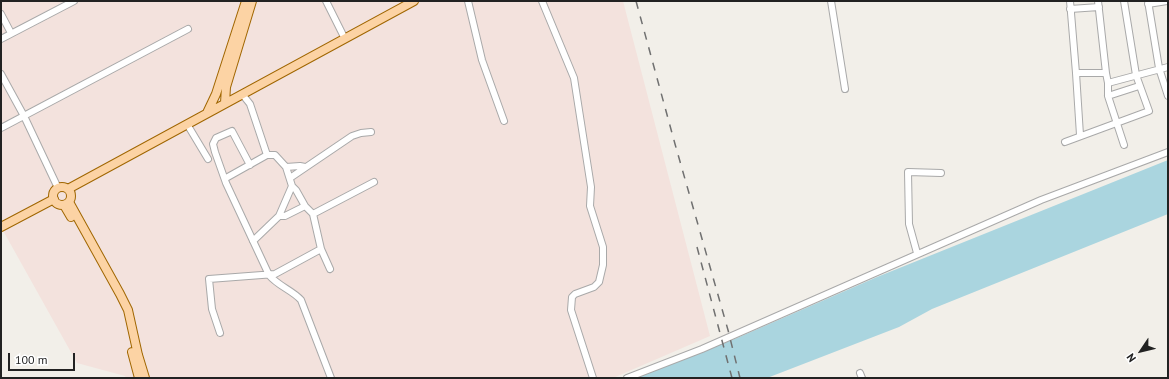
<!DOCTYPE html>
<html>
<head>
<meta charset="utf-8">
<style>
	body { margin:0 }
	#map { position:relative; width:1169px; height:379px; overflow:hidden; background:#f2efe9; font-family:"PT Sans",sans-serif }
	canvas { display:block }
	.frame { position:absolute; inset:0; border:2px solid #222; pointer-events:none }
	.north { position:absolute; left:1121px; top:331px; width:40px; height:40px; -webkit-text-stroke:3px #fff; paint-order:stroke; rotate:235deg; font-size:11px; font-weight:700; line-height:16px; text-align:center; color:#222 }
	.north::after { content:''; display:block; margin:auto; width:14px; height:18px; background:#222; clip-path:polygon(50% 0,100% 100%,50% 72%,0 100%) }
	.scale { position:absolute; left:8px; top:353px; width:67px; height:18px; box-sizing:border-box; border:2px solid #222; border-top:0; padding-left:5px; font-size:12px; line-height:14px; white-space:nowrap; color:#222; -webkit-text-stroke:3px #fff; paint-order:stroke }
</style>
</head>
<body>
<div id="map">
<canvas width="1169" height="379"></canvas>
<div class="frame"></div>
<div class="north">N</div>
<div class="scale">100 m</div>
</div>
<script>
const ctx = document.querySelector('canvas').getContext('2d');
ctx.lineJoin = 'round';
function fillPath(path, color) {
  ctx.fillStyle = color;
  ctx.fill(path, 'evenodd');
}
function stroke(path, color, width, dash) {
  ctx.strokeStyle = color;
  ctx.lineWidth = width;
  ctx.lineCap = dash ? 'butt' : 'round';
  ctx.setLineDash(dash || []);
  ctx.stroke(path);
}
const military = new Path2D(`
	M1,1H623L710,336L613,378H126L125,376L77,363L1,227Z`);
const water = new Path2D(`
	M1168,160V214L932,309L899,327L767,378H636L737,338L877,277Z`);
const minor = new Path2D(`
	M326,1L345,39
	M468,1L482,60L504,121
	M542,1L574,78L591,187L590,206L603,247V265L599,282L594,287L575,294L572,297L571,310L593,378
	M831,1L845,89
	M1070,1L1076,73
	M1148,1L1159,68L1168,96
	M1148,4L1167,1
	M1070,9L1099,7
	M1,14L11,33
	M1,39L74,1
	M1106,73L1108,83V96L1124,145
	M1,74L24,116L58,188
	M1108,83L1168,67
	M242,94L250,104L267,155
	M1108,96L1139,86
	M187,124L208,159
	M1,128L188,29
	M1080,135L1076,73H1106L1098,1
	M1065,142L1149,111L1136,75L1124,1
	M250,165L232,131L216,138L213,144L215,152L226,183L269,275C278,286 292,290 301,300L331,378
	M286,167L300,166L305,167
	M226,178L267,155H275L286,167L292,186L279,216L253,241
	M290,178L352,136L361,133L371,132
	M292,186L296,190L305,206L313,214L321,249L330,269
	M313,214L374,182
	M279,216H285L305,206
	M917,253L909,224L908,172L941,173
	M220,333L212,309L209,279L275,274L321,249
	M860,373L862,378
	M627,378L702,349L1041,200L1168,152`);
const major = new Path2D(`
	M225,103L226,87L252,1
	M207,113L216,94L246,1
	M53 196a9 9 0 1 1 18 0a9 9 0 1 1-18 0Z
	M68,189L414,1
	M69,202L120,294L128,310L138,355L145,378
	M64,205L71,217
	M1,227L54,199
	M132,352L139,378`);
const rail = new Path2D(`
	M636,1L675,144L728,330L740,378
	M697,247L732,378`);
fillPath(military, '#f3e2dd');
fillPath(water, '#aad5df');
stroke(minor, '#a9a9a9', 8);
stroke(major, '#a06600', 10);
stroke(minor, '#fff', 6);
stroke(major, '#fcd3a4', 8);
stroke(rail, '#707070', 1.5, [8, 8]);
</script>
</body>
</html>
